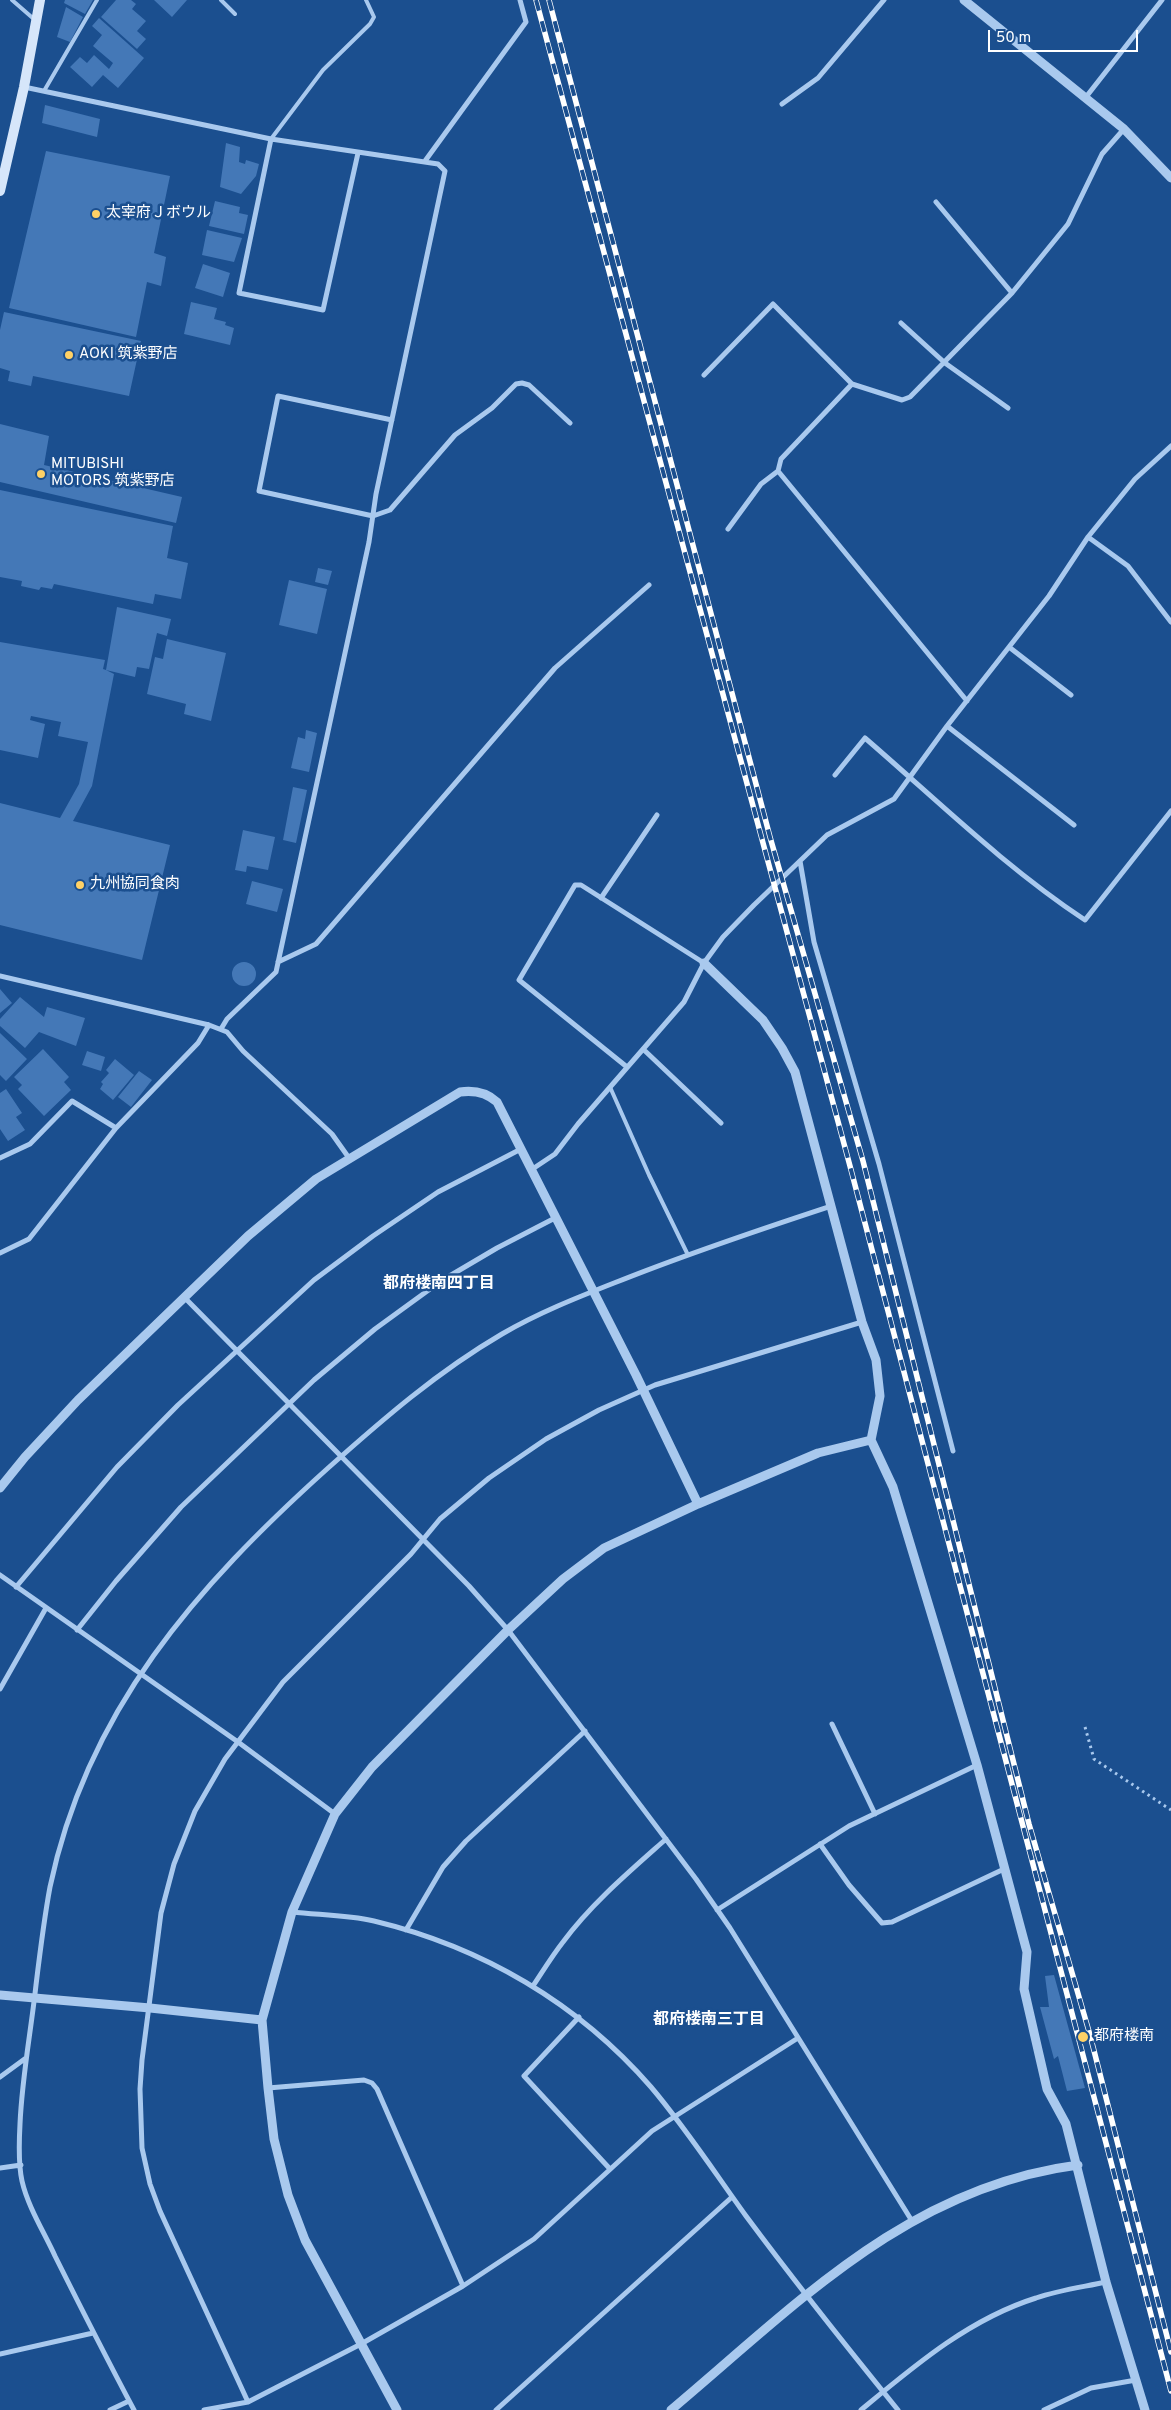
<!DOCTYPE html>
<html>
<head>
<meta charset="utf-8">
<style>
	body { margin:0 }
	#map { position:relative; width:1171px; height:2410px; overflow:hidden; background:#1b4f8f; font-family:Overpass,sans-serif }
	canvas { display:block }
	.scale { position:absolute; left:988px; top:30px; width:150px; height:22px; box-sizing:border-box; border:2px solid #fff; border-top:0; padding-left:6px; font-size:15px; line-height:18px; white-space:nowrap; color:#fff; -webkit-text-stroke:4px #1b4f8f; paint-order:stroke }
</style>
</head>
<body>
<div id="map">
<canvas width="1171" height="2410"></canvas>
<div class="scale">50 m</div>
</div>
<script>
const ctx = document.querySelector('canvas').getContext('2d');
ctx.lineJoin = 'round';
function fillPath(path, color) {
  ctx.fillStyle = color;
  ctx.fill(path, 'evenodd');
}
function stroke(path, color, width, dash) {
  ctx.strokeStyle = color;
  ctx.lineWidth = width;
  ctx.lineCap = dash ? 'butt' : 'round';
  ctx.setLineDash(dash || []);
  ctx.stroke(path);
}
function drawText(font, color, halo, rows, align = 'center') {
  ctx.font = font + ' Overpass,"Noto Sans JP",sans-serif';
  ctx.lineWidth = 5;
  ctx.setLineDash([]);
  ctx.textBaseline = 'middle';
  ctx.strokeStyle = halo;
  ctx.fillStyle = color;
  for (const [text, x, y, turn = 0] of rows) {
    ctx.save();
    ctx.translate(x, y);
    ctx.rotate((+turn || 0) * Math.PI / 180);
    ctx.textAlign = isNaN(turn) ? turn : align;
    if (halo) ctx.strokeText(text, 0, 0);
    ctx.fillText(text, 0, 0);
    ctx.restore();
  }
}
const building = new Path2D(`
	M65,0H93L85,14L64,3Z
	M116,0H131L136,4L132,9L146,21L137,31L146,39L137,49L101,17Z
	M154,0H187L172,17Z
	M66,7L83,17L70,42L57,37Z
	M99,18L144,58L118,88L103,75L92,87L70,67L80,57L87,63L94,55L109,69L113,63L93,46L102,35L92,26Z
	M45,105L100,119L97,137L42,123Z
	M226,143L240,147L239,162L245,164L246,160L259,164L256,176L241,194L220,187Z
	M46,151L170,176L154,253L166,257L161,286L147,282L136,337L9,308Z
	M215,201L240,207L239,213L248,215L244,234L209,226Z
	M207,230L242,238L234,262L202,255Z
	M203,264L230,273L223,297L195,288Z
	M191,302L217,308L214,319L226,322L225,325L234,328L230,345L184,334Z
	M4,312L141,341L129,396L33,376L31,386L8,381L10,371L0,368V330Z
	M0,424L49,436L44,465L182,497L176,523L0,482Z
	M0,490L173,526L167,558L188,563L181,599L155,594L153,604L54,584L52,589L41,587L39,590L21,586L22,581L0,577Z
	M318,568L332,571L328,585L315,582Z
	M289,580L327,589L317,634L279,625Z
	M117,607L171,619L167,636L157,633L149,669L137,667L135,677L106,670L114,674L92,786L73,821L170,845L142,960L0,925V803L60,818L79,784L88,742L58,736L61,722L31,716L30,720L45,724L38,758L0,750V642L105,660L103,669L106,670Z
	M167,639L226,653L211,721L184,714L186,704L147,694L155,657L163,659Z
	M306,730L317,733L309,772L291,768L298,737L305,739Z
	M293,787L307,790L296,843L283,840Z
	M243,830L275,837L268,870L247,866L246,872L235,870Z
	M252,881L283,889L277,912L246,904Z
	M232 974a12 12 0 1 1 24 0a12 12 0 1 1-24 0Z
	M0,989L12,1003L0,1013Z
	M20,997L44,1017L47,1007L85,1018L76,1046L39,1032L25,1048L0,1026V1019Z
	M0,1033L27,1059L6,1081L0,1075Z
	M43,1049L69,1077L64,1082L71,1090L44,1116L18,1089L22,1085L14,1077Z
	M87,1051L105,1057L101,1071L82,1065Z
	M115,1059L134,1075L113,1100L100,1089L103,1084L101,1082L109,1073L106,1070Z
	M139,1071L152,1080L131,1107L118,1097Z
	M6,1089L22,1113L16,1117L25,1130L8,1141L0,1129V1093Z
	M1054,1975L1085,2088L1067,2091L1058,2056L1054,2059L1040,2007H1049L1045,1976Z`);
const path = new Path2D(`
	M1085,1727L1094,1759L1171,1810`);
const service = new Path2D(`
	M12,0L35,20
	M221,0L235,14
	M44,91L97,0
	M271,139L323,70L370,24L374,17L366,0
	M610,1087L649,1175L687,1253`);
const minor = new Path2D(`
	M24,87L271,139L438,164L445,171L376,494L369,542L276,972L227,1019L221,1029
	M1086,97L1162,0
	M782,104L818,78L884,0
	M271,139L239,293L323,310L358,153
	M425,161L526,22L520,0
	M936,202L1012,293
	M901,323L945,363L1008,408
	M704,375L773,304L852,384L902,400L910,397L1012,293L1068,224L1102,154L1124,129
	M852,384L781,459L778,471L967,701
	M392,420L278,396L259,491L373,516L390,510L455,435L492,408L516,384L522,383L529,385L570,423
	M728,529L761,484L778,471
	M1088,537L1128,566L1171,622
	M1009,647L1071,695
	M947,726L1074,825
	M835,775L865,738C938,801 1005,867 1085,920L1171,811
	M800,861L814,942L879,1164L953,1451
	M601,898L657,815
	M278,962L316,944L555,668L649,585
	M0,976L209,1025L227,1032L243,1051L332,1134L349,1158
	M643,1049L721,1123
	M627,1067L519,980L575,885H581L704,963
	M0,1158L30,1144L72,1101L116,1128
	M531,1170L555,1154L578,1124L684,1002L704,963L723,937L754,905L827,835L894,799L947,726L1049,596L1088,537L1135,479L1171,446
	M0,1253L29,1239L116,1128L198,1043L209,1025
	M184,1297L469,1586L508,1630L696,1879L730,1928L912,2221
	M0,1575L238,1742L335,1814
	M16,1587L117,1467L178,1405L314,1280L373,1236L438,1192L521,1149
	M77,1630L116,1581L181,1507L314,1380L375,1329L441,1281L497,1248L555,1218
	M0,1689L46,1608
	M832,1724L875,1814
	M820,1844L849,1885L882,1923L892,1922L1004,1869
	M717,1910L849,1826L977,1765
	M292,1912C319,1915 347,1915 374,1921C482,1947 578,2003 651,2087C685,2127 715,2173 746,2216C795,2282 846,2346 898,2410
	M406,1930L443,1867L466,1841L585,1731
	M533,1986C543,1971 552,1956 563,1942C592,1903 630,1871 666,1839
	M579,2017L524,2076L610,2169
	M0,2077L26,2058
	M268,2088L364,2080L372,2083L377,2089L463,2286
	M0,2168L21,2165
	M0,2354L93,2333
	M248,2402L160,2211L150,2184L142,2148L140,2089L142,2060L161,1913L174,1864L195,1811L225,1759L283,1682L411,1554L440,1519L489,1478L546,1439L599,1410L655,1385L862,1322
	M110,2410L129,2401
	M134,2410C107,2359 81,2308 55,2256C44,2232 28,2207 22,2181C18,2163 19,2142 20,2124C22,2077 31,2031 36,1985C40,1952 44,1919 50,1887C87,1710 197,1586 327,1469C382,1420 437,1372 502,1334C538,1313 576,1298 614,1283C686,1254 758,1230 831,1206
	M204,2410L248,2402L361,2344L463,2286L534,2239L652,2131L798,2038
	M496,2410L732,2197
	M861,2410C914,2366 969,2319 1036,2298C1059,2290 1083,2287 1106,2282
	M1044,2410L1091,2388L1136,2380`);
const tertiary = new Path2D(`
	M964,0L1124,129L1171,178
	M704,963L763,1020L782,1048L795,1072L862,1322L876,1360L880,1396L871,1440L893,1487L977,1765L1027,1952L1024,1989L1047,2089L1066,2124L1106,2282L1145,2410
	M0,1488L25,1457L78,1400L248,1236L316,1179L460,1092C474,1090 486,1092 497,1102L636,1375L698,1504
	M0,1995L150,2008L262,2020
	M397,2410L305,2240L288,2195L274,2139L268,2088L262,2020L292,1912L335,1814L372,1767L508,1630L563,1579L604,1548L698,1504L818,1453L871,1440
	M671,2410C796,2305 908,2187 1078,2165`);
const secondary = new Path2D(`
	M0,191L24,87L40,0`);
const rail = new Path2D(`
	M536,0L850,1166L1171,2391
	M549,0L770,837L863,1161L1029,1824L1090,2035L1171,2352`);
const markers = [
	[96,214,5,"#ffd166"],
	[69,355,5,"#ffd166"],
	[41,474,5,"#ffd166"],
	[80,885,5,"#ffd166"],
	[1083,2037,6,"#ffd166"]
];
const poiNames = [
	["太宰府Ｊボウル",106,214],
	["AOKI 筑紫野店",79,355],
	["MITUBISHI",51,465],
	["MOTORS 筑紫野店",51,482],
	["九州協同食肉",90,885],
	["都府楼南",1094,2037]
];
const neighbourhoodNames = [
	["都府楼南四丁目",439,1285],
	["都府楼南三丁目",709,2021]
];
fillPath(building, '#4478b7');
stroke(path, '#a9c9ee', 3, [2.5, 4]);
stroke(service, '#a9c9ee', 4);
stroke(minor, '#a9c9ee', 5);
stroke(tertiary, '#a9c9ee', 9);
stroke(secondary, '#d6e6fa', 10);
stroke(rail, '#fff', 5.5);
stroke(rail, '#1b4f8f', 4, [11]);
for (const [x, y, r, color] of markers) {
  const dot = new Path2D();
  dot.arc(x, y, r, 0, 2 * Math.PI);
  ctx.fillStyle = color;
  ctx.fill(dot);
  stroke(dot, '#1b4f8f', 2);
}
drawText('15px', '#fff', '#1b4f8f', poiNames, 'left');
drawText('bold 16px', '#fff', '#1b4f8f', neighbourhoodNames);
</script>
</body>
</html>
